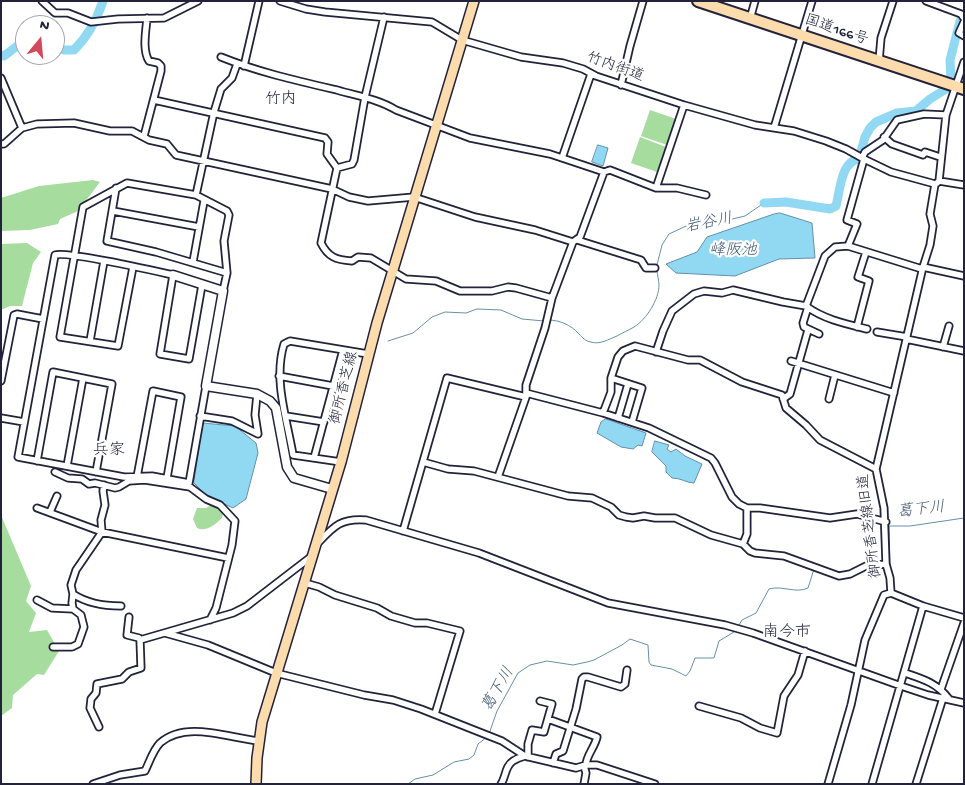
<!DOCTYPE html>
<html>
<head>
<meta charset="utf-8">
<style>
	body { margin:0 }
	#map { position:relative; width:965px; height:785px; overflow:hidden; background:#fff; font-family:"Gochi Hand",sans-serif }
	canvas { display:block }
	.frame { position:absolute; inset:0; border:2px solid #22223b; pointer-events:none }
	.north { position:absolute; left:15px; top:15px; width:50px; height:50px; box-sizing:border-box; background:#fff; border:1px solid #a7a7b1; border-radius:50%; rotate:17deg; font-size:14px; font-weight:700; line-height:20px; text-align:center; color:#22223b }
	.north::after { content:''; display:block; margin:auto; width:18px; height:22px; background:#d1495b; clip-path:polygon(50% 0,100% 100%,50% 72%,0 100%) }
</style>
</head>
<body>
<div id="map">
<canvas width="965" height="785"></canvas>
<div class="frame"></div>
<div class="north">N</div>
</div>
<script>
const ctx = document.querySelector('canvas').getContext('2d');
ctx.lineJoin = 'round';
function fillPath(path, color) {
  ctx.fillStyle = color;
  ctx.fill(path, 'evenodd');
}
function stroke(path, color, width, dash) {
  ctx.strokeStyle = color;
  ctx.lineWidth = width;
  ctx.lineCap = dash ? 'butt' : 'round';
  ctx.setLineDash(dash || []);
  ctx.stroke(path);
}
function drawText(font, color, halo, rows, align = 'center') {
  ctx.font = font + ' "Gochi Hand","Klee One",sans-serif';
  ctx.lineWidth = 4.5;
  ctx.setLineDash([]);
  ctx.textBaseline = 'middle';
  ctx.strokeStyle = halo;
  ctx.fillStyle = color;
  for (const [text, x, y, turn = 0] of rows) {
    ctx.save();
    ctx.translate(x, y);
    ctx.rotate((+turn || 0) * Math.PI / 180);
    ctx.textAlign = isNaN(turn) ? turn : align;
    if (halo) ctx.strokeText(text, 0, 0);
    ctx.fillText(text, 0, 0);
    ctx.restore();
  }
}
const green = new Path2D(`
	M650,110L676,119L667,145L641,136Z
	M640,137L666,147L657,172L631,163Z
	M93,180L100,182L78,211L60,219L58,224L30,230L1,231V198L39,186Z
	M27,243L41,252L33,263L22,306H10L1,310V244Z
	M212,504L217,505L223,512L222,518C215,525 206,532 197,528L193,519L197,508H206Z
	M1,515L31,586L26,601L36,613L29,632L47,630L59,651L44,675L37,674L13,695L12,708L1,716Z`);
const water = new Path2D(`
	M598,145L608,148L603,166L592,162Z
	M780,213L812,223L815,258L779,259L735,276L676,273L666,264L697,252L707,237L774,214Z
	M606,419L646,433L642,446L638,445L633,449L621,447L597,433L601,422Z
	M203,423L235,426L256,443L258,453L246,499L233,508L206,495L194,483Z
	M655,441L669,445L667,449L671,452L676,449L685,456L702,464L694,483C687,483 681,478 672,478L666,472V466L652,452Z`);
const stream = new Path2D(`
	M657,265L662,245L669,234L686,226H703L745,216L764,203
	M548,320C560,320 571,325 579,334C583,338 585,341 591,342C600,345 609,339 617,336C622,333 629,330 634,327C647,319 659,299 659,285C659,280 657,275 657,269
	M388,341L413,333L432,317L445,312L466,313L477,309L501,310L522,319L544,321
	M890,565L889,526H910L964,518
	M841,578L849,577
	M739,625L742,620L756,613L769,589C783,585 795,594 808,588L814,569
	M489,734L497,711L518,673L530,665L547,661L573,665L587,662L594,660L622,645L630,639L648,645L649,662L651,665L672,669L686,676L690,671L695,658H714L719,641L734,632
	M408,784L415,779L433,775L454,762L469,759L474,755L478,744L487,737`);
const river = new Path2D(`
	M55,47L64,50H74C87,37 97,19 103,1
	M1,55L4,56L25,40
	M764,203L786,202L830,209L836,206C840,191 841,161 859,159L865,137L870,128L876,122L897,113L916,111L930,99L946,89L951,80L950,60L960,21L964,19`);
const street = new Path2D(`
	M42,1L55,13H68L91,22L118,19L164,18L198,1
	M280,1L306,9L325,12L432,22L462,40L521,57L563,63L583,69L596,76L684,105L755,125L794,131L826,141L846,149L864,159L891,172L935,184
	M926,1L961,14L964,18
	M750,19L755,1
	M964,22L959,33L964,36
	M221,57C258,72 298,81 337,90C357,96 378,99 396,110L470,138L550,154L604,172L610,170L656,188H677L706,195
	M879,61L881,38L893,1
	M244,66L259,1
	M1,78L22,128
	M621,85L630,46L643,1
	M154,100L325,138L328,142L327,154L337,168L321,243C328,257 336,260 352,261L358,257L371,258L406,279L436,281L460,291H492L508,287L516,288L552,298
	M774,128L812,1
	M144,136L161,71V66L158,63L149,61C142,50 146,31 147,18
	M884,137L892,144L923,155L925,152L940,157
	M1,144H4L22,128L37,124L74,123L110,131H132L149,140L167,144L176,155L332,189L349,197L368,201L414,197L475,217L535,230L573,242
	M562,158L591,74
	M862,158L865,152L883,140L897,120L924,114L946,115
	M337,168L352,164L354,160L365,97L384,17
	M939,181L946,115L964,62
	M937,183L939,181L964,185
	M935,184L930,214L933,226L930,245L923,267L876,469L884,508L886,564L890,578L891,593L923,606L964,618
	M116,188L107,241L156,252L227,273
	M656,188L684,105
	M196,195L214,112L221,89L232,78L237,64
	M113,211L199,227
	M577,240L641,260L646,268H655
	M848,246L857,224L847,220L864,159
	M193,262L204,201
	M133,267L118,346L60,337L83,207L127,183L196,195L227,211L229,215L224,241L227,273L223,291
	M923,267L964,276
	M202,285L189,359L160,354L173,275C155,271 68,251 55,255L18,457L124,477L152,476L189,483L206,386
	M806,306C823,319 846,324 867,329
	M808,307L803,323L804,327L819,334
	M857,327L869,281L858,277L866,252
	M877,332L907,337
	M906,339L964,351
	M90,341L104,261
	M943,347L949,326
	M656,352L663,331L672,311L694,294L704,291L722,293L733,290L783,302L806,306L825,256L835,247L848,246L922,269
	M791,361L894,393
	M279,376L333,386
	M611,378L642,388L632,422
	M1,381L14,315L17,314L43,319
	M526,393L603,413L649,428L711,458L715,463L732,497L739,504L747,508H760L830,518L857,514L886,522
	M783,399L790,394L808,330
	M829,399L835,375
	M603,413L611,392V378L618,357L623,351L635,346L688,360H700L742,382L782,395L786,408L806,425L820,440L876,469
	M200,416L232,421L258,434L255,415L257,394
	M286,416L324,422
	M1,418L24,422
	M618,418L628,384
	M314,458L343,350
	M37,461L53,372L112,384L96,472
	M341,462L293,455C287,419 273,380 284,344L290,341L368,354
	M423,462L448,469L474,471L568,496L592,498L611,507L619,515L626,517L633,518L644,516L655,518H675L711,535L743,544L750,551L755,553L784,556L839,576L850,574L866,566L886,564
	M67,466L83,378
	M55,472L68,478L82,479L89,484L95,483L115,488L119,487L129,481L145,480L190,487L206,499L220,505L235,521L232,545L216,608L210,620
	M137,477L153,391L181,397L167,478
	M498,477L526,397V385L545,328L552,298L573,242L580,237L604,172
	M37,508L102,532L228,558
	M50,512L57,496
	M403,531L447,378L526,397
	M318,543C334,526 341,518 366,520L479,553L608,603L725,625L753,633L901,686L928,695L964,703
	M743,544L747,534V508
	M305,583L319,587L335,595L377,608L391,616L415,623H427L460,631L435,714
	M73,594C88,604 104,606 121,606
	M37,600L52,608L73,609L81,615L84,627L78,644L72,647H53
	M73,609L72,603L73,594L71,585L76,570L102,532L101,520L105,505L103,491L104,485
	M129,617L127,635L139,638L140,640
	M165,633L208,645L276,673L364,695L393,700L421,709L502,741L525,756L576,768L586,765H597L655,784
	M905,673C923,679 937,683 949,699
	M941,689L964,623
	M699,706L741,718L760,728L777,733L784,696L798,675L805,651
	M548,719L597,737C595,747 586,756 586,765
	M99,727L90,708L91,699L96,693L97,684L122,679L129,672L141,668L140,640L233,613L247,606L312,556
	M528,757V744L532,730L544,732L552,704L540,701
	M553,763L556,754L563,751L576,709L582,679L584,677H588L621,687L625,684L627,670
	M93,784L120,775L145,771C149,763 153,750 160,743C186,720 228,738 259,741
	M501,784C506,777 505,766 513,761C516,759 521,757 525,756
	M584,784L586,773L584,766
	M828,784L851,705L865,640L884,595L891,593
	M872,784L923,606
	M916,784L943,698`);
const secondary = new Path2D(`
	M173,275L223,291L206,386L257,394L270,401L276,408L287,467L294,478L332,489`);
const primary = new Path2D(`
	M256,784L257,758L262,722L341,462L377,323L474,1`);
const highway = new Path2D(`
	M698,1L964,89`);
const streetNames = [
	["国道166号",836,31,19],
	["竹内街道",615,68,20],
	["御所香芝線",345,388,-76],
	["御所香芝線旧道",871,526,-97]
];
const neighbourhoodNames = [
	["竹内",281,101],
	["兵家",109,452],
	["南今市",787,634]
];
const waterNames = [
	["岩谷川",709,224,-11],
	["峰阪池",733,252],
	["葛下川",921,511,-6],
	["葛下川",499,690,-60]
];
fillPath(green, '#a7dc9f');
fillPath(water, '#91d8f3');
stroke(water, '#658fa9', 1);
stroke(stream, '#658fa9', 1);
stroke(river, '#91d8f3', 9);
stroke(street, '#22223b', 9);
stroke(secondary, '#22223b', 11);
stroke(primary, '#22223b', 12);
stroke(highway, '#22223b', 14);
stroke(street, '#fff', 5.5);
stroke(secondary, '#fff', 8);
stroke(primary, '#fcdcac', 9);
stroke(highway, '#fcdcac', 10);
drawText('15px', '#22223b', '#fff', streetNames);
drawText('16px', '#22223b', '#fff', neighbourhoodNames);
drawText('italic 16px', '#435972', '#fff', waterNames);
</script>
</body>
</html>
